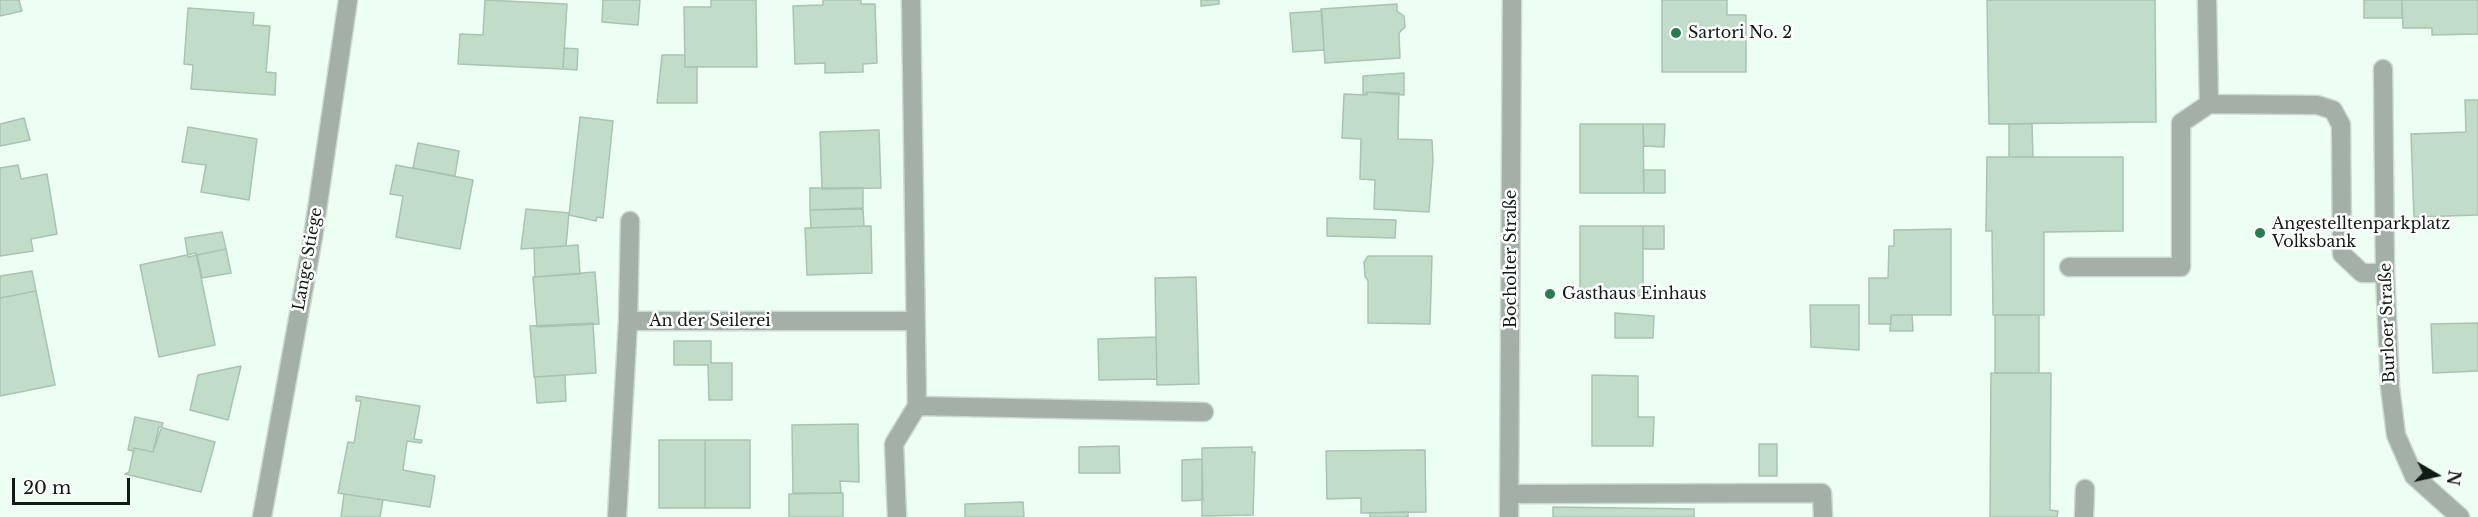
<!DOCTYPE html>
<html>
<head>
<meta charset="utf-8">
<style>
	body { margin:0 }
	#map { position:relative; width:2478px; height:517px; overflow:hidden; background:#edfef3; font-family:"Libre Baskerville",serif }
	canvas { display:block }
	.north { position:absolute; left:2406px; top:445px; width:60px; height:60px; -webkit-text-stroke:4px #fff; paint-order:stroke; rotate:99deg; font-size:16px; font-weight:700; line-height:24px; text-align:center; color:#111b15 }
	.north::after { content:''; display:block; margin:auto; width:21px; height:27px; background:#111b15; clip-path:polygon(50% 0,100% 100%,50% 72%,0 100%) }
	.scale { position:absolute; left:12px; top:478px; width:118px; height:27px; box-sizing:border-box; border:3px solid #111b15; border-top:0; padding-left:8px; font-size:18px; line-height:21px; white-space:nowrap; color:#111b15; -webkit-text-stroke:4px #fff; paint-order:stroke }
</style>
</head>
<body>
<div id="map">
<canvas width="2478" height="517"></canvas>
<div class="north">N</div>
<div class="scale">20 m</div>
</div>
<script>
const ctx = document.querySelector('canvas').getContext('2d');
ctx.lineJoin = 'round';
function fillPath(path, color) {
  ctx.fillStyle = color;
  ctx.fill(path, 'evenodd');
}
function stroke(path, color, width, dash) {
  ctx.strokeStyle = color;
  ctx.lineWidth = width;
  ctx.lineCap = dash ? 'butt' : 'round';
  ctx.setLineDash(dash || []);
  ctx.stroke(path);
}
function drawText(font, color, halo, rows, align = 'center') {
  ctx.font = font + ' "Libre Baskerville",serif';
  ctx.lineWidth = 5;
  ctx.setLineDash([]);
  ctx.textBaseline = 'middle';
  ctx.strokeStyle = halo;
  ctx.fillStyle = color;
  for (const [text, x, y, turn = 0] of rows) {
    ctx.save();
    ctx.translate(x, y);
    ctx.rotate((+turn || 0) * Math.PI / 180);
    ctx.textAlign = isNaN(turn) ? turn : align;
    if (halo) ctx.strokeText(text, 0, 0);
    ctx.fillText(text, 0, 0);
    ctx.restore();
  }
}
const building = new Path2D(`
	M0,0H19L22,11L0,16Z
	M485,0L567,4L563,69L458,64L460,34L483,35Z
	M603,0H640L638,25L602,22Z
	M711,0H756L757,67H685L684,7H711Z
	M823,0H861V4H875L877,63L863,64V72L825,73V63L795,64L793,6L823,5Z
	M1201,0H1219V4L1201,6Z
	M1662,0H1727V15H1746V72H1662Z
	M1987,0H2155L2156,122L1989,124Z
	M2364,0H2402V18H2364Z
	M2402,0H2478V34L2432,35V28H2403Z
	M1397,4V11L1404,16L1405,27L1399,33L1400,58L1325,63L1321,9Z
	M188,8L254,13L253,25L270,26L266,72L276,73L275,95L191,89L193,65L184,64Z
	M1322,11L1324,50L1293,52L1290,13Z
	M564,48L578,49L577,70L563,69Z
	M662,55H685V67H697V103H657Z
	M1404,73V95L1367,92L1363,95V76Z
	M1367,92L1399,93L1398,139L1432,140L1433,161L1429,212L1374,209L1375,180L1360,179L1361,139L1342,138L1344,94L1367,95Z
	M2465,100H2478V215L2414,217L2411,134L2466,132Z
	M580,117L613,121L603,218L597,217L596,221L569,215Z
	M24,118L30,140L0,146V124Z
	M1580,124H1643L1644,193H1580Z
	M1643,124H1665L1664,147L1644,146Z
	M2009,124H2032L2033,157H2009Z
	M188,127L257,139L249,200L201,192L206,165L182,162Z
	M879,130L881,188L822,189L820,132Z
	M418,143L459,151L455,176L413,168Z
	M1987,157H2123V231L2044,232V315H1993L1992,231H1986Z
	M18,165L21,179L47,174L57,234L31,239L33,251L0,256V168Z
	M396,165L473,180L460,249L396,237L403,196L390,194Z
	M1643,170H1665V193H1644Z
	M810,188H863V208L810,210Z
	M526,209L569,213L566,246L521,249Z
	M863,209L864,226L811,228L810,210Z
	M1327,218L1396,220L1395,238L1327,236Z
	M871,226L872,273L807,275L805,228Z
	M1580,226H1643V296L1580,295Z
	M1643,226H1664V249H1643Z
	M1951,229V315H1891V324H1869V278H1888L1889,246H1894V230Z
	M222,232L226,249L188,257L185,238Z
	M578,245L580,274L535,277L534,248Z
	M226,249L231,273L202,278L197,255Z
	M196,253L215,345L159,357L140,265Z
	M1368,256H1432L1430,324L1368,323V281L1365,276L1364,262Z
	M32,271L36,291L0,298V276Z
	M595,272L599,324L537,327L533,277Z
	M1196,277L1199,384L1157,385L1155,278Z
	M36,291L55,385L0,396V298Z
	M1810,305H1859V350L1811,347Z
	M1615,313L1654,316L1653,338H1615Z
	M1891,315H1912L1913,331H1890Z
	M1995,315H2039V373H1995Z
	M593,323L596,373L534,377L530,326Z
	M2478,323V371L2433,373L2431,324Z
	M1156,337L1157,379L1099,380L1098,339Z
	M674,341H711V363H732V400H709L708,365H674Z
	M241,366L228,420L190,410L198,375Z
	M1991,373H2051L2050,510L2058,511L2057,517H1990Z
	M565,375L566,401L537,403L535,377Z
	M1592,375L1638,376V417H1654L1653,446H1592Z
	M356,396L420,406L414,439L422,440L421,443L407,441L403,470L435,476L430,507L338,493L348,442L354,443L361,401H356Z
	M135,417L163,423L153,452L134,448V451L128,450Z
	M858,424L859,482L840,481L841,493H793L792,425Z
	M159,427L215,442L201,492L125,474L129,472L134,448L153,452Z
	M659,440H705V508H659Z
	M705,440H750V508H705Z
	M1759,444H1777V476H1759Z
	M1119,446L1120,473H1079V447Z
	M1252,447V452H1255L1253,515L1202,516V448Z
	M1425,450L1426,512L1361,513V498L1327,499L1326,451Z
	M1202,459L1203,500L1182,501V460Z
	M843,493V517H789V494Z
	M344,494L383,500L380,517H341Z
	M1023,502L1024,517H965V504Z
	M1553,507L1694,509V517H1553Z
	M1408,512V517H1370V513Z`);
const minor = new Path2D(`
	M2207,0L2209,104L2317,105L2333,110L2341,125L2342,254L2362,273H2385
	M2383,69L2385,273L2390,387L2396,435L2414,476L2460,517
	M2069,267H2181V123L2209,104
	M628,321L630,221
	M917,406L1204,412
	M1509,494L1822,493L1823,517
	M262,517L313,237L348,0
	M617,517L628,321H915
	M897,517L894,444L917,406L911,0
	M1509,517L1512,0
	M2084,517L2085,489`);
const markers = [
	[1676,33,6,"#287d4f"],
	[2260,233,6,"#287d4f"],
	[1550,294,6,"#287d4f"]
];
const poiNames = [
	["Sartori No. 2",1688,33],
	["Angestelltenparkplatz",2272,224],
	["Volksbank",2272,242],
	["Gasthaus Einhaus",1562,294]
];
const streetNames = [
	["Lange Stiege",308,259,-80],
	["Bocholter Straße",1511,259,-90],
	["An der Seilerei",710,321],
	["Burloer Straße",2388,323,-92]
];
fillPath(building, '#c1ddca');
stroke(building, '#a8c3b1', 1.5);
stroke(minor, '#cadacf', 21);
stroke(minor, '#a3afa7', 18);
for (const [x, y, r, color] of markers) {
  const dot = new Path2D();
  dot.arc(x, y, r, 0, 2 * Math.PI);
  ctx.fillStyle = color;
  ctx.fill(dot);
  stroke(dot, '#fff', 2);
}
drawText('16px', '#111b15', '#fff', poiNames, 'left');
drawText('16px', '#111b15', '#fff', streetNames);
</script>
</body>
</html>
